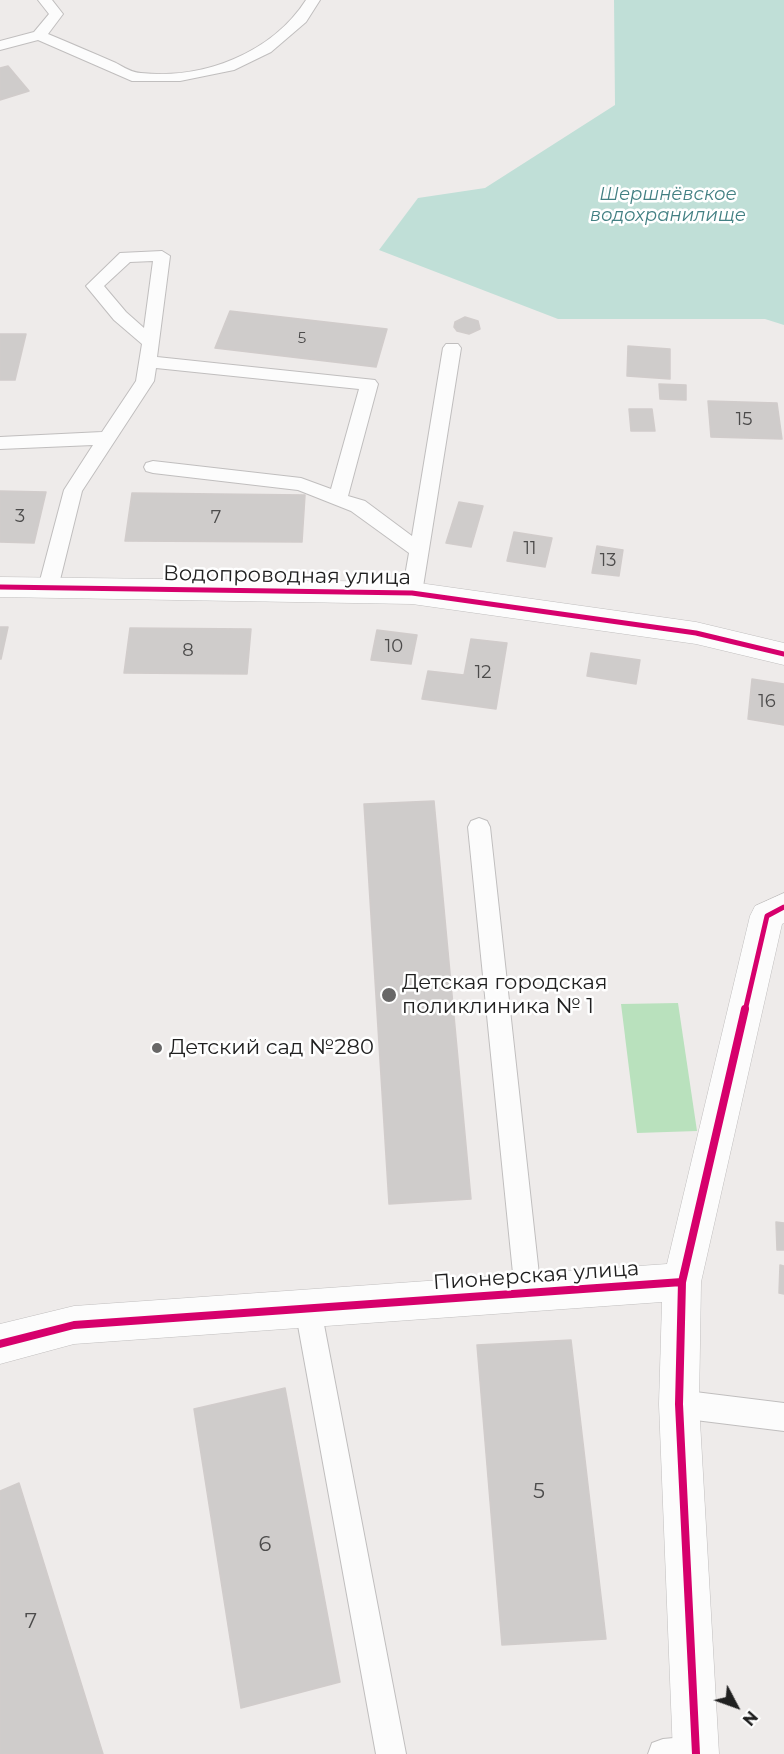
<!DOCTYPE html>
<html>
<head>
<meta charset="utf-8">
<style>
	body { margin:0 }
	#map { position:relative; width:784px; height:1754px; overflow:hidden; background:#eeebea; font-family:Montserrat,sans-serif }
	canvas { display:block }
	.north { position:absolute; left:706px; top:1676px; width:60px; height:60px; -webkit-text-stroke:4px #fff; paint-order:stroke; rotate:131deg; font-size:16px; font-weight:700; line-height:24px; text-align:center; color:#202020 }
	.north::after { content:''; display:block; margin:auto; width:21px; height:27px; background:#202020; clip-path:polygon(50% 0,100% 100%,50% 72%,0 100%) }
</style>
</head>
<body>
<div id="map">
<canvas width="784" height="1754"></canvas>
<div class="north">N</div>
</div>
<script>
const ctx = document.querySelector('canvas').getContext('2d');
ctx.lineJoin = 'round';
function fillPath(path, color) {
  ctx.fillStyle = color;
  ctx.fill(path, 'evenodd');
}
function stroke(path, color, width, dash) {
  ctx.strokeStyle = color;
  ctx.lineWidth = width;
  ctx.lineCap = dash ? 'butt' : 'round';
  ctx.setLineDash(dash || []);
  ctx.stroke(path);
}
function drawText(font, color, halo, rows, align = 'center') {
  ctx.font = font + ' Montserrat,sans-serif';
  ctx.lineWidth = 5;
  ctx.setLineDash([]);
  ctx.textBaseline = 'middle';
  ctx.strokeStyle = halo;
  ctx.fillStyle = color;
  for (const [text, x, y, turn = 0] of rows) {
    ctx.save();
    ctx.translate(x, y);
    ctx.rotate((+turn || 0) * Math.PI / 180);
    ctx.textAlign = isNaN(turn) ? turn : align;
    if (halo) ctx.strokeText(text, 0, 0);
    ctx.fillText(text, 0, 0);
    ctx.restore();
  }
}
const pitch = new Path2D(`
	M678,1003L697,1131L637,1133L621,1004Z`);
const water = new Path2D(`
	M614,0H784V325L765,319H558L379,250L418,198L485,188L615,105Z`);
const building = new Path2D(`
	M8,66L29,91L0,100V68Z
	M230,311L387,329L376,367L215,348Z
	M465,317L478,321L480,329L469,334L457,331L454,327L455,322Z
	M0,334H26L15,380H0Z
	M628,346L670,349V379L627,376Z
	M659,384L686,385V400L660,399Z
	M708,401L777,403L782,439L711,437Z
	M629,409H652L655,431H631Z
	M0,491L46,492L34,543L0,542Z
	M132,493L305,495L302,542L125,541Z
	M459,502L483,506L471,547L446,543Z
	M514,532L552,538L545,567L507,561Z
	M597,546L623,550L619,576L592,573Z
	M0,627H8L1,659H0Z
	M130,628L251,629L247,674L124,673Z
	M377,630L417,635L411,664L371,660Z
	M471,639L507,643L496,709L422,699L428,671L464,675Z
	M591,653L640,660L636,684L587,676Z
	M752,679L784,684V725L748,719Z
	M434,801L471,1199L389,1204L364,804Z
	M776,1222L784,1223V1250H777Z
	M780,1265L784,1266V1294L779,1293Z
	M571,1340L606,1639L502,1645L477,1345Z
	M285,1388L340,1682L241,1708L194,1409Z
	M19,1483L103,1754H0V1491Z`);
const lane = new Path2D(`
	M38,0H52L63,14L48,34C70,43 93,53 116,63C123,67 133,73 141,73C203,80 272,53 306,0H320L306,22L271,52L234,70L180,81H132L38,40L0,50V41L34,32L49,14Z
	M162,251L170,256L157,357L375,380L378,384L348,496L365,501L412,536L443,348L446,344H458L461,348L422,593L419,598L412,600L405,598L402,593L409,553L351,511L298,490L153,473L146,471L144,467L146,463L153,461L301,478L331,489L359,389L156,368L154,381L82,491L58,588L55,593L48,595L41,593L38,588L64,490L93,445L0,449V437L102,432L136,381L142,344L114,320L86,286L120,253ZM153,261L144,328L126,312L104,286L130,262Z
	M479,818L487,821L490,827L541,1293L537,1302L528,1306L519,1302L515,1293L468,827L471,821Z
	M308,1296L317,1300L321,1309L406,1754H376L295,1309L299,1300Z
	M679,1390L784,1403V1431L679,1418L669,1414L665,1404L669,1394Z
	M695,1736L706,1740L710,1751L709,1754H648L652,1743L663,1739Z`);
const street = new Path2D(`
	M0,577L412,582L696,622L784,643V665L696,644L412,604L0,597Z
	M784,893V923L782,924L701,1282L699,1404L719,1754H673L659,1404L662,1302L74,1344L0,1364V1324L74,1306L667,1264L750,916L755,906Z`);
const cyclewayFar1 = new Path2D(`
	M0,587L412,593L696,633L784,654
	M745,1011L767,916L784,907`);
const cycleway = new Path2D(`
	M682,1282L679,1404L696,1754
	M0,1344L74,1325L682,1282L745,1009`);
const markers = [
	[389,995,8,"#686767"],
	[157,1048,6,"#686767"]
];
const farNumbernames = [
	["5",302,339]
];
const farWaternames = [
	["Шершнёвское",668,195],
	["водохранилище",668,216]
];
const numberNames = [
	["15",744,420],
	["3",20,517],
	["7",216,518],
	["11",530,549],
	["13",608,561],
	["10",394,647],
	["8",188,651],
	["12",483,673],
	["16",767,702]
];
const streetNames = [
	["Водопроводная улица",287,576,1],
	["Пионерская улица",536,1276,-4]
];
const poiNames = [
	["Детская городская",402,983],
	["поликлиника № 1",402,1007],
	["Детский сад №280",169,1048]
];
const nearNumbernames = [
	["5",539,1492],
	["6",265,1545],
	["7",31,1622]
];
fillPath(pitch, '#b9e1bd');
fillPath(water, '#c0dfd7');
fillPath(building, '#cfcccb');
stroke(building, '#d1cccb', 1.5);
stroke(lane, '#c0bebe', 2);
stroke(street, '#c0bebe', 1);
fillPath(lane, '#fcfcfc');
fillPath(street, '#fcfcfc');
stroke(cyclewayFar1, '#d6006c', 5);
stroke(cycleway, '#d6006c', 8);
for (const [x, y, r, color] of markers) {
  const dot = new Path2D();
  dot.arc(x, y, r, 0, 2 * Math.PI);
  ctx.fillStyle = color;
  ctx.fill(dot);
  stroke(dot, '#fff', 2);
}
drawText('15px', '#4c4b4b', null, farNumbernames);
drawText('italic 18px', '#438083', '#fff', farWaternames);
drawText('18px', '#4c4b4b', null, numberNames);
drawText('21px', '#202020', '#fff', streetNames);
drawText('21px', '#202020', '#fff', poiNames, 'left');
drawText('21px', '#4c4b4b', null, nearNumbernames);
</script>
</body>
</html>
